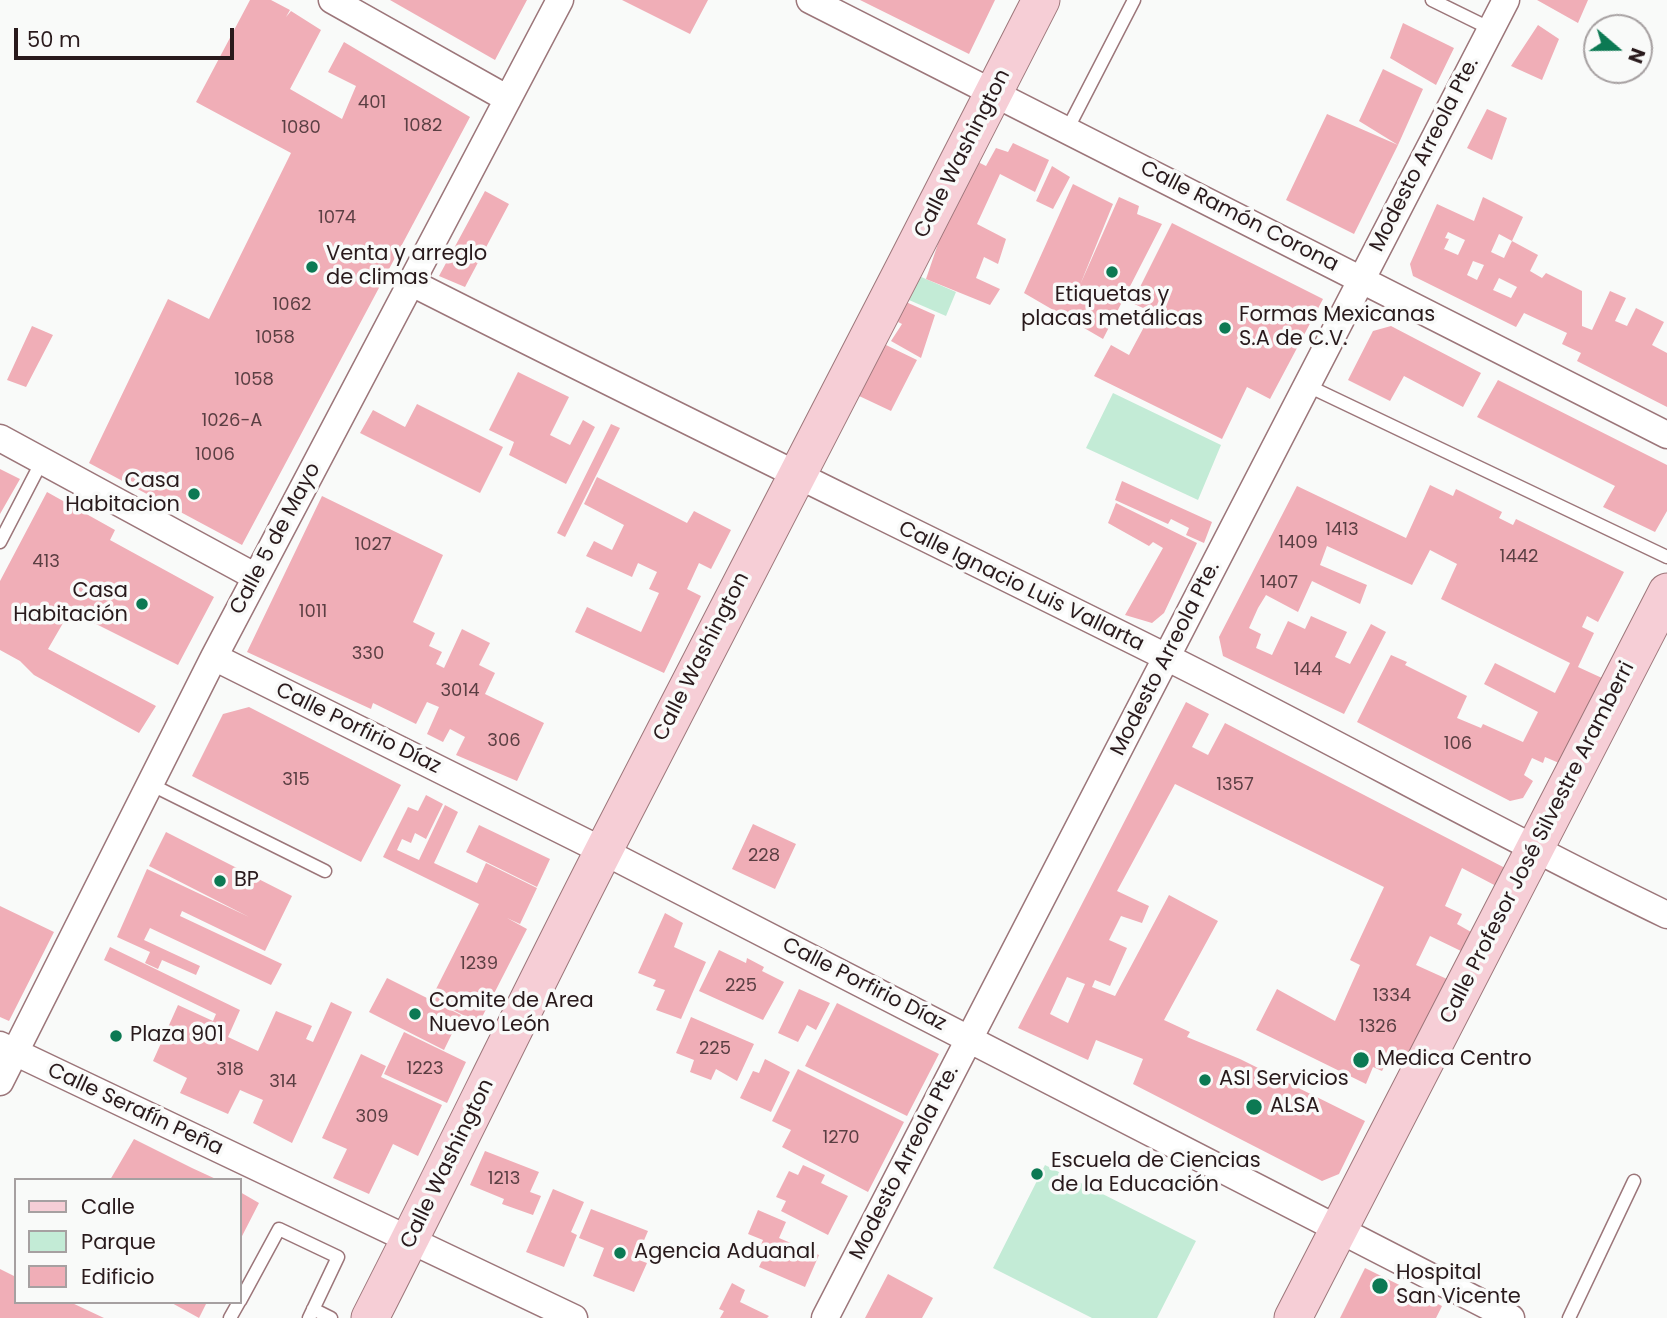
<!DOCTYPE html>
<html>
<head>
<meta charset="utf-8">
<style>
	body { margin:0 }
	#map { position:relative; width:1667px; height:1318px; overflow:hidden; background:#f9faf9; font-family:Poppins,sans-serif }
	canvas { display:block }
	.legend { position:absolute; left:14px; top:1178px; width:228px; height:126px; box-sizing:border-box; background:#f9faf9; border:2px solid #a6a0a1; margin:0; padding:9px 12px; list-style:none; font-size:21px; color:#291a1c }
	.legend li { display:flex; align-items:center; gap:14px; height:35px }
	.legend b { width:35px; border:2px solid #a6a0a1 }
	.north { position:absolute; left:1583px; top:14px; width:70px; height:70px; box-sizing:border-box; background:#f9faf9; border:2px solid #a6a0a1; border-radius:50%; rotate:110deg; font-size:19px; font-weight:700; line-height:28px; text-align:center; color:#291a1c }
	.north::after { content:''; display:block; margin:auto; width:24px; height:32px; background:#0c7953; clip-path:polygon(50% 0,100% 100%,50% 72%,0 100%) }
	.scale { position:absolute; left:14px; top:28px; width:220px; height:32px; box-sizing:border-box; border:4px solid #291a1c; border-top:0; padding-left:9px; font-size:21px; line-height:24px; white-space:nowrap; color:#291a1c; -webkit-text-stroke:5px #f9faf9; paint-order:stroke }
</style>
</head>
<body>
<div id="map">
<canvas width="1667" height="1318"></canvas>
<ul class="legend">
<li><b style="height:9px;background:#f6ced6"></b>Calle</li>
<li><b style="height:19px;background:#c3ebd6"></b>Parque</li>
<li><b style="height:19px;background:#f0aeb7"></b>Edificio</li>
</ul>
<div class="north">N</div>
<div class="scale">50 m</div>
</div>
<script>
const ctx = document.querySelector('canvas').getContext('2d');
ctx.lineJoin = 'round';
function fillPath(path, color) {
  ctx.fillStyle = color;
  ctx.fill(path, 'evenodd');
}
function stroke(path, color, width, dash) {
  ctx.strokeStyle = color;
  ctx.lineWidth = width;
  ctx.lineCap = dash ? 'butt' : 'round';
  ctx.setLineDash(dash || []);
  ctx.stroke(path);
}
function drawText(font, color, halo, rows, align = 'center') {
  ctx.font = font + ' Poppins,sans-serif';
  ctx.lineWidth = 7;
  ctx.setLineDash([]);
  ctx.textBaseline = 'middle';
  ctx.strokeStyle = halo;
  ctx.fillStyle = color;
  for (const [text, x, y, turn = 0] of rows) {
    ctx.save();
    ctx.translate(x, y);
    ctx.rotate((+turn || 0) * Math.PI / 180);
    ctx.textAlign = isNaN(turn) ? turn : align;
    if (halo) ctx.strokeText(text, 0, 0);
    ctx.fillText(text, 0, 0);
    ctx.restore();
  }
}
const green = new Path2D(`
	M919,276L956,292L946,316L909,300Z
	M1113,393L1221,445L1198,500L1086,448Z
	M1045,1165L1196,1241L1157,1318H1092L993,1268Z`);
const building = new Path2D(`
	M250,0H271L290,10L286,17L291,11L321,30L290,89L342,119L356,86L328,72L344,42L470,117L242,545L89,463L168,299L209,319L291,153L196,102Z
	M390,0H527L495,60Z
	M622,0H708L690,34Z
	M860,0H995L969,54Z
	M1537,0H1588L1578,23Z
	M1403,23L1454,48L1436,85L1390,58Z
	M1538,25L1559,39L1542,80L1511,66Z
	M1383,69L1423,89L1398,145L1354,234L1286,200L1327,114L1398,145L1359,121Z
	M1487,109L1507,118L1492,160L1467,148Z
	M1013,143L1049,160L1035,192L1000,174L977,224L1006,239L998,264L984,257L976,278L1000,289L990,305L926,279L941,235L976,161L986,166L996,148L1008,152Z
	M1052,166L1070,177L1053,209L1036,201Z
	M1073,184L1113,204L1080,285L1119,197L1139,206L1137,214L1162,224L1103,339L1024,293Z
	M485,191L509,204L465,287L439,276Z
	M1483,197L1523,217L1512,241L1499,234L1491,252L1504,258L1512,241L1538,255L1530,271L1542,278L1546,273L1582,291V326L1592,330L1610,291L1626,298L1615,321L1627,326L1636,308L1664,322L1652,345L1667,353V407L1577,361L1581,353L1562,344L1567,333L1524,313L1516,327L1413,276L1410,264L1437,204L1474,221ZM1448,232L1465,240L1458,255L1444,249L1449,239L1445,238ZM1473,261L1484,265L1477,280L1467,275ZM1499,278L1517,287L1511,298L1493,290Z
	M1172,223L1323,299L1270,399L1247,387L1222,439L1094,376L1111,345L1129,355L1152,312L1132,303Z
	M906,302L935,315L921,358L891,341L902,324L898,322Z
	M32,326L53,335L26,387L7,380Z
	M1391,326L1481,373L1463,407L1404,376L1390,401L1348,380L1373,331Z
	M886,345L917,360L891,411L857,395Z
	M518,372L569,397L550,435L570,445L583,420L595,427L566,484L509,455L514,442L489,430Z
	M1498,380L1667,465V511L1655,532L1603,507L1615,486L1477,417Z
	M417,404L503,447L480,493L360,433L373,410L405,427Z
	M611,424L620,428L565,537L557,533Z
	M0,469L20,479L0,514Z
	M597,477L687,523L694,511L731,530L711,569L699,563L687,589L701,596L664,673L575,632L587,607L641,632L659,593L649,589L657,572L638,563L632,577L586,556L594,541L612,550L624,525L584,504Z
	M1122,481L1212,522L1204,543L1186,535L1189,528L1171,519L1168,524L1115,500Z
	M1430,485L1453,496L1456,489L1502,512L1499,518L1513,525L1516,519L1624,572L1598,622L1587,616L1582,627L1594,633L1578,667L1602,678L1559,763L1545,757L1543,763L1532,758L1524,775L1533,781L1523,798L1510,801L1357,722L1391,655L1407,662L1405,665L1467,696L1457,718L1481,728L1483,724L1523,742L1538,712L1484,684L1495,663L1555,693L1570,663L1441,599L1457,564L1430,550L1412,585L1327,546L1320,565L1367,585L1360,604L1312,581L1298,612L1266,595L1258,608L1249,628L1261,634L1256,648L1272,655L1288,621L1305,629L1311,616L1347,632L1335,657L1350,664L1371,624L1386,632L1344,714L1223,656L1219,637L1297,486L1406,538Z
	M47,492L115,530L110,540L214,597L178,665L70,611L48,649L156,706L139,733L34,675L20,661L0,650V581Z
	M322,496L443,555L413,622L435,633L429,646L442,652L436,664L444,668L462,629L490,643L479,665L495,673L485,694L544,723L517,781L456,755L465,737L450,729L443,742L427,734L439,707L427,702L416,724L373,703L371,709L247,652Z
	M1116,503L1197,543L1164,613L1152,623L1125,615L1163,548L1153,542L1149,546L1108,523Z
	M1186,702L1209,714L1192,747L1208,755L1225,723L1507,869L1498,887L1462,868L1445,906L1462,914L1457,924L1471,932L1461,951L1430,936L1416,965L1447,979L1407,1061L1391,1053L1382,1071L1373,1067L1366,1084L1256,1030L1277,989L1335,1021L1360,965L1350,960L1384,887L1175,784L1117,891L1149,906L1142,923L1121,916L1109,940L1127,948L1110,986L1095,980L1092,987L1115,996L1169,895L1218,921L1164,1020L1190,1032L1187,1037L1240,1059L1365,1121L1339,1174L1322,1181L1133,1084L1143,1059L1096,1040L1088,1060L1018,1028ZM1067,977L1085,984L1068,1023L1050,1014Z
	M249,707L401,785L361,862L192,776L223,714Z
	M426,795L443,804L426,839L415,833L411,843L402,839L397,850L419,860L445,805L458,812L434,863L477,883L486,863L537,888L520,924L507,918L527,929L479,1023L431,999L479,904L383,857L408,807L418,811Z
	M753,824L796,844L775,889L732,869Z
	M479,825L550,859L537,887L466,852Z
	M166,832L292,896L265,951L182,911L180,916L282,964L271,985L150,928L144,940L200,966L196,975L162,960L158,969L145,963L150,952L117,937L147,869L249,917L149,866Z
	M0,906L54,932L9,1021L0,1017Z
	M665,913L683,923L674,947L706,962L681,1019L656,1010L665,990L653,986L656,980L638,973Z
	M110,947L240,1010L228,1037L258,1051L276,1011L312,1026L306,1039L313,1042L331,1002L352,1012L292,1143L253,1123L263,1100L240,1090L228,1114L180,1093L187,1078L153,1061L178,1005L213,1021L216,1014L104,960Z
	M719,950L746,963L747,958L764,967L762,971L784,982L763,1020L699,991Z
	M387,978L461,1015L444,1050L369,1012Z
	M799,989L830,1003L816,1030L807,1025L798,1042L778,1033Z
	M837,1003L939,1054L907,1116L805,1066Z
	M691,1017L754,1044L737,1081L716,1069L711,1080L690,1072L694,1060L676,1053Z
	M404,1032L466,1062L447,1103L384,1074Z
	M361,1054L386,1066L381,1077L442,1105L418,1156L393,1144L369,1194L333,1178L347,1149L322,1138Z
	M765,1059L790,1072L771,1112L740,1098L753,1071L759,1073Z
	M798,1069L904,1122L868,1192L782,1147L791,1130L772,1121Z
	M134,1139L192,1168L218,1180H110Z
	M485,1151L539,1172L530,1192L541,1196L533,1215L502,1204L504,1199L470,1185Z
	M803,1165L825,1175L821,1183L848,1196L828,1235L781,1211L786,1201L776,1197L789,1171L798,1175Z
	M553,1189L584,1202L571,1232L577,1235L564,1267L526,1252Z
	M240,1192L259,1203L240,1240Z
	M591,1209L648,1231L636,1259L647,1263L634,1292L593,1276L604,1248L579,1238Z
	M758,1210L786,1222L779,1238L819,1255L805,1287L759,1267L767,1250L760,1247L763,1240L748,1234Z
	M1365,1268L1442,1306L1436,1318H1340Z
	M0,1269L16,1277V1302H70L104,1318H0Z
	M888,1274L933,1298L922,1318H865Z
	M732,1283L745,1290L740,1302L769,1316L767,1318H720L724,1311L719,1309Z
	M170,1302H207L199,1318Z`);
const service = new Path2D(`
	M1432,0L1491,29
	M1067,130L1134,0
	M1306,385L1667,557
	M0,542L42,461
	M150,784L325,871
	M240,1301L279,1229L338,1257L309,1318
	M313,1309L331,1318
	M230,1318L239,1302
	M1569,1318L1634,1181`);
const minor = new Path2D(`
	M332,0L508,99
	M810,0L1667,435
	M410,282C660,409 913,531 1164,656C1333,740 1497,833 1667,915
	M0,438L256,577
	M214,657L603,851L1511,1318
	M0,1045L574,1318
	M0,1082L214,657L560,0
	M825,1318L1506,0`);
const secondary = new Path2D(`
	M370,1318C450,1161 526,1002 606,846C750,563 898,283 1041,0
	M1293,1318L1667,592`);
const markers = [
	[312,267,7,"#0c7953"],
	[1112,272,7,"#0c7953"],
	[1225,328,7,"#0c7953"],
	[194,494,7,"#0c7953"],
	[142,604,7,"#0c7953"],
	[220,881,7,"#0c7953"],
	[415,1014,7,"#0c7953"],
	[116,1036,7,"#0c7953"],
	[1361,1060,9,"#0c7953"],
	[1205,1080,7,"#0c7953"],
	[1254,1107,9,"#0c7953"],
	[1037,1174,7,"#0c7953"],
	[620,1253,7,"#0c7953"],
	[1380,1286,9,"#0c7953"]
];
const numberNames = [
	["401",372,103],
	["1082",423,126],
	["1080",301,128],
	["1074",337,218],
	["1062",292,305],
	["1058",275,338],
	["1058",254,380],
	["1026-A",232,421],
	["1006",215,455],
	["1413",1342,530],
	["1409",1298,543],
	["1027",373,545],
	["1442",1519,557],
	["413",46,562],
	["1407",1279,583],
	["1011",313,612],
	["330",368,654],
	["144",1308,670],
	["3014",460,691],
	["306",504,741],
	["106",1458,744],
	["315",296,780],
	["1357",1235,785],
	["228",764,856],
	["1239",479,964],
	["225",741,986],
	["1334",1392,996],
	["1326",1378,1027],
	["225",715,1049],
	["1223",425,1069],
	["318",230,1070],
	["314",283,1082],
	["309",372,1117],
	["1270",841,1138],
	["1213",504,1179]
];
const streetNames = [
	["Calle Washington",963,154,-63],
	["Modesto Arreola Pte.",1425,155,-63],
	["Calle Ramón Corona",1239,217,27],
	["Calle 5 de Mayo",276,539,-62],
	["Calle Ignacio Luis Vallarta",1021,587,26],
	["Calle Washington",702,657,-63],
	["Modesto Arreola Pte.",1166,659,-63],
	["Calle Porfirio Díaz",358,729,26],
	["Calle Profesor José Silvestre Aramberri",1538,843,-63],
	["Calle Porfirio Díaz",864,985,27],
	["Calle Serafín Peña",135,1110,25],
	["Modesto Arreola Pte.",905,1163,-63],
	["Calle Washington",448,1164,-64]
];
const poiNames = [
	["Venta y arreglo",326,255],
	["de climas",326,279],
	["Etiquetas y",1112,296,"center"],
	["placas metálicas",1112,320,"center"],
	["Formas Mexicanas",1239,316],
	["S.A de C.V.",1239,340],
	["Casa",180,482,"right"],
	["Habitacion",180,506,"right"],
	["Casa",128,592,"right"],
	["Habitación",128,616,"right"],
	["BP",234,881],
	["Comite de Area",429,1002],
	["Nuevo León",429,1026],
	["Plaza 901",130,1036],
	["Medica Centro",1377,1060],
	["ASI Servicios",1219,1080],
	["ALSA",1270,1107],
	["Escuela de Ciencias",1051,1162],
	["de la Educación",1051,1186],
	["Agencia Aduanal",634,1253],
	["Hospital",1396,1274],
	["San Vicente",1396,1298]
];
fillPath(green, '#c3ebd6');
fillPath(building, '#f0aeb7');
stroke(service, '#9c767a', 15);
stroke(minor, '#9c767a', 29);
stroke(secondary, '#9c767a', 39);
stroke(service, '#fff', 12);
stroke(minor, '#fff', 26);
stroke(secondary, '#f6ced6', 37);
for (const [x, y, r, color] of markers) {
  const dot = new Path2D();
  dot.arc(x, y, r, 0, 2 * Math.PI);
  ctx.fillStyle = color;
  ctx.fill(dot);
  stroke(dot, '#f9faf9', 2.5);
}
drawText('18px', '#5b3f43', null, numberNames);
drawText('21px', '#291a1c', '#f9faf9', streetNames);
drawText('21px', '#291a1c', '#f9faf9', poiNames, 'left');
</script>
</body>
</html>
